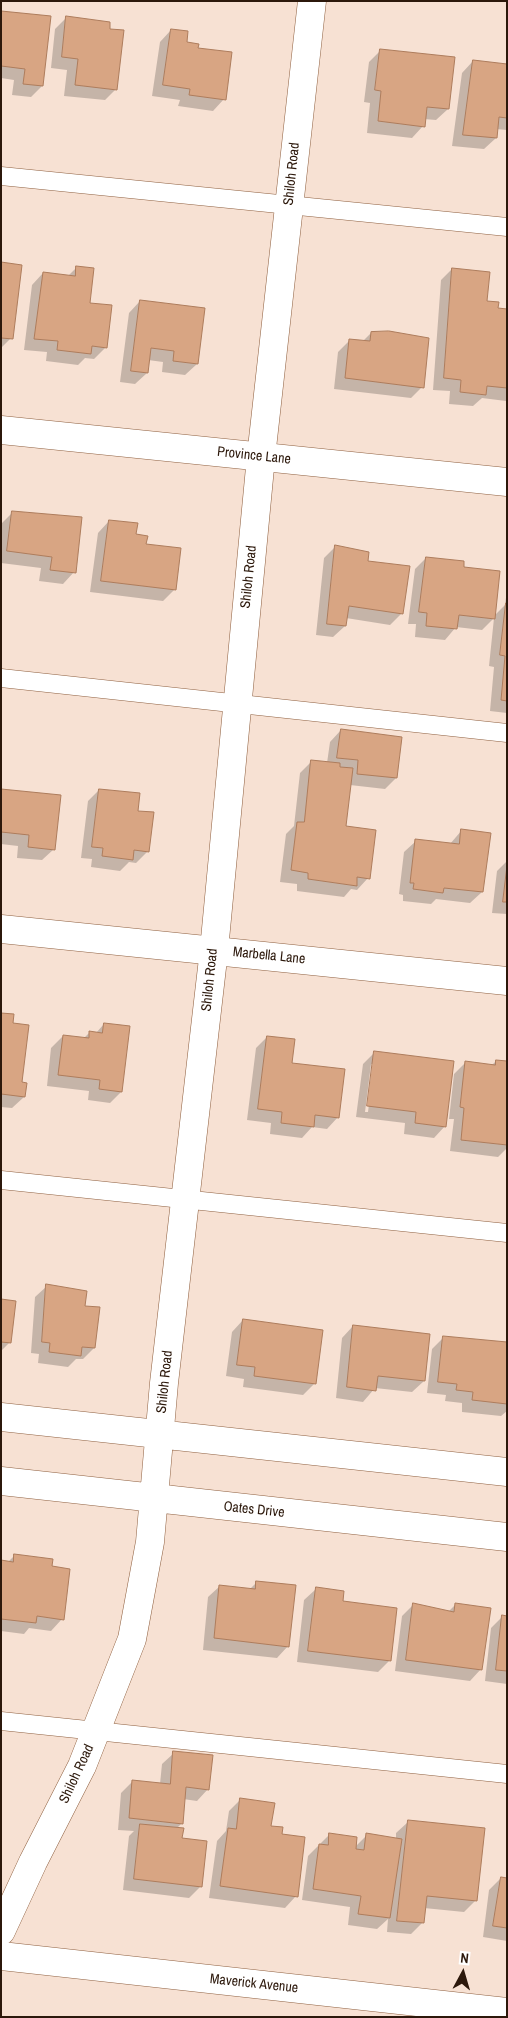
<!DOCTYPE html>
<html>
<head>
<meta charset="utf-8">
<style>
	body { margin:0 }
	#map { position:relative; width:508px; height:2018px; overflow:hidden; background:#f7e1d3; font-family:"Archivo Narrow",sans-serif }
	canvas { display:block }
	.frame { position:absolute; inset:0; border:2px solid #2c180b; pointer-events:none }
	.north { position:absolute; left:438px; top:1948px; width:50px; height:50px; -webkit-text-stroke:4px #fff; paint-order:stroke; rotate:6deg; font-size:14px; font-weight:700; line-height:20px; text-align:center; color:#2c180b }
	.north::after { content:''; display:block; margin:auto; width:18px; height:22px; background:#2c180b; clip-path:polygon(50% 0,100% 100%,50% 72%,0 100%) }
</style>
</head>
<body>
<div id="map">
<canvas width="508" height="2018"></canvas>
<div class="frame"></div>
<div class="north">N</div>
</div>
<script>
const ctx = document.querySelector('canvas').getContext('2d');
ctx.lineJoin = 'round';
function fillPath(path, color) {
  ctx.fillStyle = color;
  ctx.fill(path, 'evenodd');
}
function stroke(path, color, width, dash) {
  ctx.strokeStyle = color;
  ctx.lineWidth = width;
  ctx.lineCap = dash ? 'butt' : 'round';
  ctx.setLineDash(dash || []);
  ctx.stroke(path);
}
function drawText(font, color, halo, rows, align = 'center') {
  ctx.font = font + ' "Archivo Narrow",sans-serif';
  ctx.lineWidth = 5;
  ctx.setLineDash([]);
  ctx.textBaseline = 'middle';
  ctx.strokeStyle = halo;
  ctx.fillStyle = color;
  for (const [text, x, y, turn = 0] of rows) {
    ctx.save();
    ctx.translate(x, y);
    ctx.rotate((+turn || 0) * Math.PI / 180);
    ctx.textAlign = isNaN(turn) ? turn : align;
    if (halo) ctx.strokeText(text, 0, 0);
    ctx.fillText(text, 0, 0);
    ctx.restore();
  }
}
const shadow = new Path2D(`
	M1,12L42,86L31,97L12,95L14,80L1,78Z
	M67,17L116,89L105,100L64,96L67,70L51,68L55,29Z
	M171,30L185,43L197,49L224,99L213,111L178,106L180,100L152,96L160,42Z
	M381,50L448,109L436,120L424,119L423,126L412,138L367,133L370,103L364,102L369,62Z
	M473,61L507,72V130L496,129V138L484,149L452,146L462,73Z
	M1,263L11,338L1,348Z
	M77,267L88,304L106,347L94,359L85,358L78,365L46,361L47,352L24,350L32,285L43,273L68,276Z
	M452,269L486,302L497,309L507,310L506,401L482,398L473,406L449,404L450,391L433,390L441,280Z
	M140,301L197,364L185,375L162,372L163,362L148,360L147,373L135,384L120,382L129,313Z
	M371,333L422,387L411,398L334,389L338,352L350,340L363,341Z
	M12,513L74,572L63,584L39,581L41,568L1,563V524Z
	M109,521L134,536L145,545L175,589L163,601L90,592L98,533Z
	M336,546L367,562L402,613L390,625L346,618L345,626L333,637L316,635L324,558Z
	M426,558L462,568L494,616L505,605L507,590V713L490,711L494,667L489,666L494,618L482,630L456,627L445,640L415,637L416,624H408L415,569Z
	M341,730L396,778L385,789L350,785L345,827L368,878L357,890L351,889L344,897L297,891V884L280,882L286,834L294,826L300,773L312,761L327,763L330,742Z
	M1,790L54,849L42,860L17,858L18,846L1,844Z
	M99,790L137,812L148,851L136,863L129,862L120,871L91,867L92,859L81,858L88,801Z
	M462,830L482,892L470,903L436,899L431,904L403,901V895L399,894L404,852L416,841L450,844Z
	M507,861V914L492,913L497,871Z
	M1,1014L12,1024L24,1097L12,1108L1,1107Z
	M104,1024L121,1092L110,1103L88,1100L89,1091L47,1086L51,1048L63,1036L84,1038L90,1032L96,1033Z
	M267,1037L338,1117L327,1129L312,1127L302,1138L270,1134L271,1123L247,1120L256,1048Z
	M374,1053L445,1126L434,1138L404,1134L405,1123L356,1117L363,1064ZM371,1064H374L368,1112H365Z
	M496,1061L507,1062V1148L498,1157L450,1151L454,1119H449L454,1074L465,1063L491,1066Z
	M47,1286L84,1307L94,1348L83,1359H76L68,1367L38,1363L39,1354L31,1353L35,1297Z
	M1,1300L10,1342L1,1351Z
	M243,1320L321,1331L314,1384L303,1395L243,1387L244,1379L226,1376L232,1332Z
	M353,1326L424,1381L412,1392L375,1388L363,1402L336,1398L342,1338Z
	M444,1337L507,1344V1411L501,1416L462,1412V1403L445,1401L446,1395L427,1393L432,1349Z
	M15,1555L51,1568L62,1619L51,1631L29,1628L24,1634L1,1631V1562H8Z
	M257,1582L288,1646L277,1658L203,1650L208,1597L220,1586L249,1590Z
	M316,1589L341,1602L396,1609L389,1661L378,1672L297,1662L304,1600Z
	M414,1604L448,1612L455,1605L481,1669L470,1681L395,1671L402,1616Z
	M502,1617H507V1684L485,1681L491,1628Z
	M174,1753L208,1789L197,1801L183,1799L182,1823L176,1829L200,1887L189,1898L123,1890L129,1836L134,1831L118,1830L121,1793L133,1781L160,1784L162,1764Z
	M240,1800L281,1835L296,1896L285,1908L209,1898L217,1841L226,1831L229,1811Z
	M408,1822L476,1900L464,1912L424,1908L423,1922L411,1934L387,1932L388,1919L377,1929L348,1925L350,1907L302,1900L308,1856L330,1834L355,1847L367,1835L396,1839V1833Z
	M501,1878L507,1879V1941L483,1937L489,1890Z`);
const building = new Path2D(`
	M1,11L51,16L43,86L23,84L25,69L1,66Z
	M66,16L110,22V29L124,30L117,90L75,85L78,59L62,57Z
	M171,29L188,31L187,42L199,44L198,48L232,52L226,100L189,95L190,89L163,85Z
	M380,49L455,57L449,109L427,107L425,127L378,121L381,91L375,90Z
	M473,60L507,64V118L499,117L497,138L463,135Z
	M1,262L22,265L13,339L1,338Z
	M76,266L94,268L90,303L112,305L107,348L92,346L91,354L57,350L58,341L34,339L43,272L75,276Z
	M452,268L490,272L487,301L499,302L498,308L507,309V388L487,386L486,395L460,392L461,380L444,378Z
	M140,300L205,308L198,364L173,361L174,351L151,348L148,373L131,371Z
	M389,331L429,338L424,388L345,378L349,339L370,341L371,332Z
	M12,511L82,517L76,573L50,570L52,557L7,551Z
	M109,520L138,523L136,534L148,536L146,544L181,548L176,590L101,581Z
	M335,545L369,552L368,561L410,566L403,614L349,606L346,626L327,624Z
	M426,557L464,561V567L500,571L495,619L459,615L457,629L426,626L427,613L419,612Z
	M506,603H507V701L501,700L505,656L500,655Z
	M341,729L402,737L397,778L357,774L358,760L337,758Z
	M311,760L340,763V767L353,768L346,826L376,830L370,879L357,877V886L308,879V873L291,870L297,822H304Z
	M1,789L61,795L55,850L28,847L29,835L1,832Z
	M99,789L140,793L138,811L154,812L149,852L134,850L133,860L102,856L103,848L92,847Z
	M461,829L491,833L483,892L444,888L443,893L413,889L414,883H410L415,839L459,844Z
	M507,866V902H503Z
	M1,1013L14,1014L13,1023L29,1025L22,1082L27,1083L25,1097L1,1094Z
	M104,1023L130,1026L122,1092L99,1089L100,1080L58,1075L63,1035L89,1038V1031L102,1033Z
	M267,1036L295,1039L292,1063L345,1069L339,1118L315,1115L314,1127L281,1123L282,1112L258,1109Z
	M374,1051L454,1061L446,1127L415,1123L416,1112L367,1106Z
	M496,1060L507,1061V1145L461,1140L464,1108L460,1107L465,1061L495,1065Z
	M46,1284L87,1291L85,1306L100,1307L95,1348L82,1347L81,1356L49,1352L50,1343L42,1342Z
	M1,1299L16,1301L11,1343L1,1342Z
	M243,1319L323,1330L316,1384L254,1376L255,1367L237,1365Z
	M353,1325L430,1334L425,1381L378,1376L376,1391L347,1387Z
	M443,1336L507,1342V1404L472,1400L473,1392L456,1390L457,1384L438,1382Z
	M14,1554L53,1559L52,1566L70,1569L64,1620L37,1616L36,1623L1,1619V1560L13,1562Z
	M256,1581L296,1585L289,1647L214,1638L219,1585L255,1589Z
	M316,1587L344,1591L343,1601L397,1608L391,1661L308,1651Z
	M413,1603L454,1612L455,1603L491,1608L482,1670L406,1660Z
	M502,1615L507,1616V1671L496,1670Z
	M173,1751L213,1755L209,1790L186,1787L183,1824L129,1818L132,1780L170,1784Z
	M240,1798L275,1803L271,1826L283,1827L282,1834L305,1837L298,1897L220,1886L228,1828L236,1829Z
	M408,1820L485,1828L477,1901L427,1896L424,1923L397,1921Z
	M140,1824L184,1828L182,1838L207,1841L202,1887L134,1879Z
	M329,1833L357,1837L356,1849L364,1850L366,1833L402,1839L390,1918L358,1914L361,1896L313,1889L319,1844L328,1845Z
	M501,1877L507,1878V1928L493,1926Z`);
const lane = new Path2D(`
	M1,176L507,227
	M1,678L507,733
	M1,1180L507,1233
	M1,1721L507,1774`);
const street = new Path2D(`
	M1,430L507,482
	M1,929L507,981
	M1,1956L507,2012`);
const secondary = new Path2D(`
	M1,1417L507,1472
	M1,1481L507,1537
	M1,1931L33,1862L82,1766L132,1639L150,1542L164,1383L214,950L261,457L312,1`);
const streetNames = [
	["Shiloh Road",292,174,-84],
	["Province Lane",254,456,6],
	["Shiloh Road",249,577,-84],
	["Marbella Lane",269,956,6],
	["Shiloh Road",210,980,-84],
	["Shiloh Road",165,1382,-84],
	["Oates Drive",254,1510,6],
	["Shiloh Road",77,1774,-65],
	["Maverick Avenue",254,1984,6]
];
fillPath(shadow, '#0003');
fillPath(building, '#d8a583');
stroke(building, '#ad7c5c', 1);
stroke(lane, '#8f6040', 19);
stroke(street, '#8f6040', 29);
stroke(secondary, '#8f6040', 29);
stroke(lane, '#fff', 18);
stroke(street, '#fff', 28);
stroke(secondary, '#fff', 28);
drawText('14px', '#2c180b', '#fff', streetNames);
</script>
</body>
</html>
